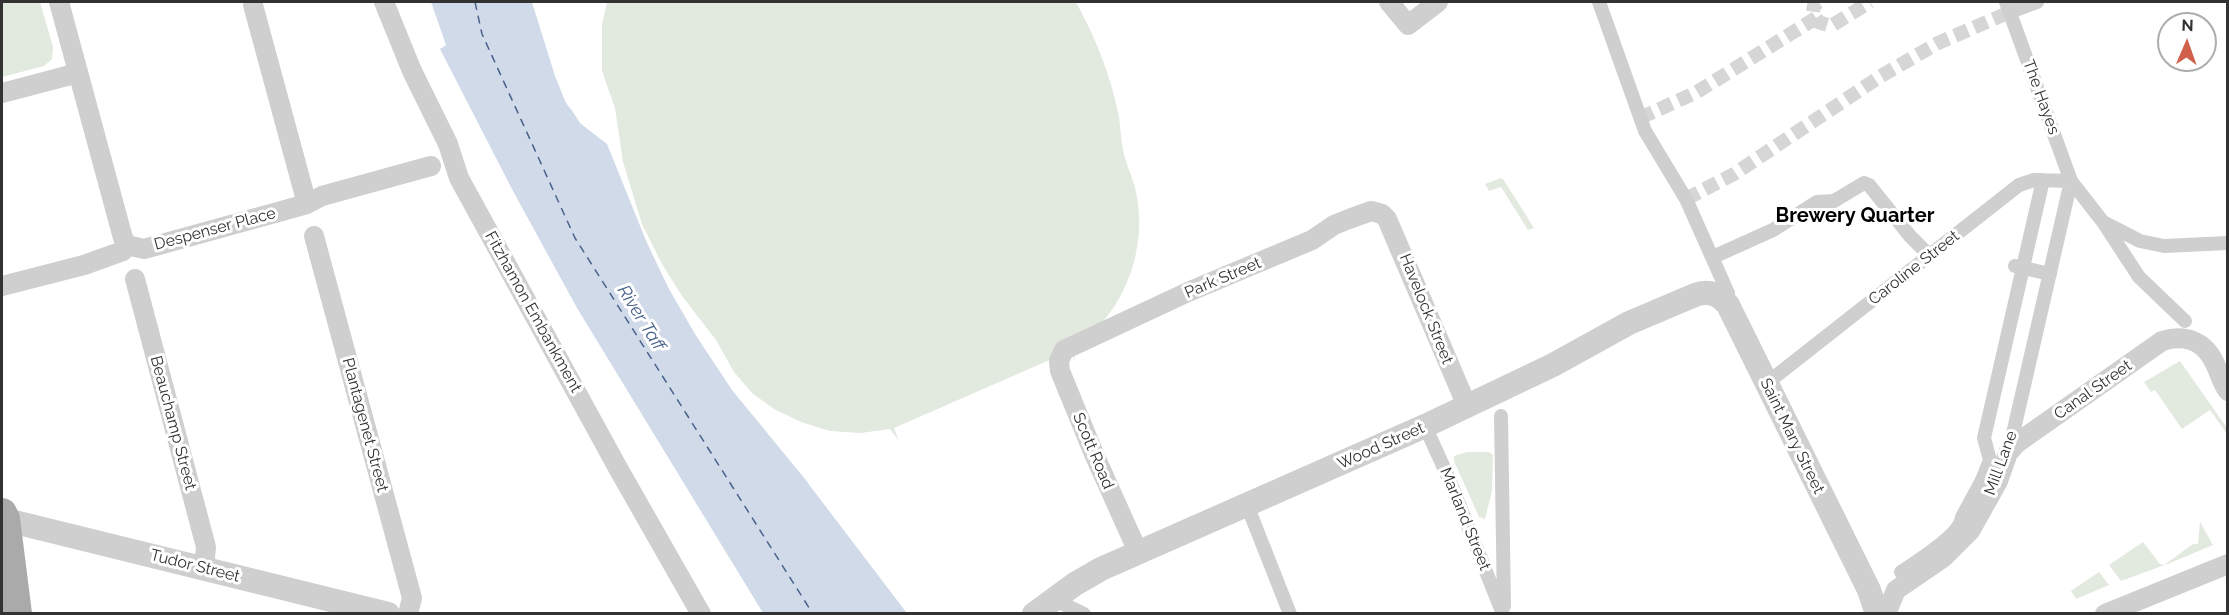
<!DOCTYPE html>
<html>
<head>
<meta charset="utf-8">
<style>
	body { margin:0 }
	#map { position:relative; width:2229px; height:615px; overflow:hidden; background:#fff; font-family:Raleway,sans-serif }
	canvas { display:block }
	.frame { position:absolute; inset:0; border:3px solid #323232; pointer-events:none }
	.north { position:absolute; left:2157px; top:12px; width:60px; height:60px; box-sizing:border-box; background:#fff; border:2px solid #adadad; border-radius:50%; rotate:2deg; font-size:16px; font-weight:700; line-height:24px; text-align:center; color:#323232 }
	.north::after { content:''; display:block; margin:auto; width:21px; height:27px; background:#d0604c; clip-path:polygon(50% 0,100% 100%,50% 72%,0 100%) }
</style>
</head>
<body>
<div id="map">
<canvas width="2229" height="615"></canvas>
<div class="frame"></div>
<div class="north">N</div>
</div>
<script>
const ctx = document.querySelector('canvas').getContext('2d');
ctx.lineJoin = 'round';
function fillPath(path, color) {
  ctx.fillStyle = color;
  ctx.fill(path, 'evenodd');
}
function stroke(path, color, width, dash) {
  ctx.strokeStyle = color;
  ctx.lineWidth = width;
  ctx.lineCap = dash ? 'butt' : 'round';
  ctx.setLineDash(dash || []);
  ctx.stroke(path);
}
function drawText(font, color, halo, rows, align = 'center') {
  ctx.font = font + ' Raleway,sans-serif';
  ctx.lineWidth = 6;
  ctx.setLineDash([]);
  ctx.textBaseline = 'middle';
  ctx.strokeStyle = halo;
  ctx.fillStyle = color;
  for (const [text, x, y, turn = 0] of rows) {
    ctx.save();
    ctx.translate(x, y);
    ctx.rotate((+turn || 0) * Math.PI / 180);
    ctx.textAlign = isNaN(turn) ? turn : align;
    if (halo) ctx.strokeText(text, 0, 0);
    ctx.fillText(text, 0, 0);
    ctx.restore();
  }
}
const green = new Path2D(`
	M2,2H40L53,47L52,59L44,66L2,77Z
	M607,2H1076C1096,39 1111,76 1119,117C1121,131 1121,145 1125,158C1129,172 1135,183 1137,197C1145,242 1131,291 1100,325C1092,334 1082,342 1072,349L1076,363L1070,351L894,428L899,441L890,429L861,433L830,431L801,422L774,409L752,393L734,372L716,340L682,296L662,264L642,224L623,162L615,108L602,71V24Z
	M1501,178L1503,179L1534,228L1528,230L1501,187L1489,191L1485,184Z
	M2180,361L2227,428V434L2210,410L2182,429L2155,390L2151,392L2144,382Z
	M1467,452H1489L1493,455L1492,491L1485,519L1479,517L1454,461V456Z
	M2200,522L2213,545L2170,563L2121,581L2109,565L2143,542L2160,564L2164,565L2193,544H2198Z
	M2099,572L2109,585L2076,599L2071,591Z`);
const water = new Path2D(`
	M431,2H532L563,96L580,123L607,144L647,243L669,289L695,334L732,390L805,479L907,613H763L577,308L513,191L440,49L446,45Z`);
const pier = new Path2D(`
	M532,2H536L558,75L569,102L583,121L609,141L606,142L584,126L566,103L555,76Z
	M808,483H813L910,614L907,613Z`);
const ferry = new Path2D(`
	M475,2L482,34L575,238L813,614`);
const pedestrianTunnel = new Path2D(`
	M1816,18L1818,22L1831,26L1870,2
	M1640,118L1697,92L1816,18L1813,13L1814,5L1819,2
	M1686,199L1734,174L1881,76L1938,43L2010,12`);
const pedestrian = new Path2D(`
	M1599,2L1645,131L1686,199L1728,293V304
	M2006,2L2071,181L2103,222L2139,277L2185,321
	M2010,12L2037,2
	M2103,222L2140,241L2164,246L2228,243
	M1713,257L1773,230L1817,202L1834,201L1864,183L1869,185L1910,236L1929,255
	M2015,266L2050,274
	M1767,383L2019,185L2034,180L2071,181
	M1501,416L1504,606
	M1425,426L1449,479L1503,614
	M2009,451L2071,181
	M1247,505L1290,614
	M1901,572C1916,562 1961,535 1962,517L1982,480L1990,460L1984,438L2043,180
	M1053,599L1084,614`);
const minor = new Path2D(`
	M59,2L123,238L127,245
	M384,2L412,71L448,144L459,178L619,470L701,614
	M1389,2L1408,25L1438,2
	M253,5L307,204
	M2,93L78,73
	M314,236L412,598L408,614
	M127,245L144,249L307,204L322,196L431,166
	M135,279L206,547L204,568
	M2,286L84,265L123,251L127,245
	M1138,552L1094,454L1060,371L1059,361L1064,350L1188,292L1312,240L1334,225L1349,219L1371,211L1382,214L1387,219L1467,406
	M1886,614L1896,590L1944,557L1970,531L1998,481L2008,453L2017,443L2162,341C2185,334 2205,341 2215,364C2220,373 2221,382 2228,391
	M2105,614L2228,564`);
const tertiary = new Path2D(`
	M2,519L388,614
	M1034,614L1075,584L1101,569L1425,426L1553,365L1629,323L1695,295C1709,290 1719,294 1728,305L1869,590L1877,614`);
const primary = new Path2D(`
	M2,513L5,519L17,614`);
const streetNames = [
	["The Hayes",2041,97,70],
	["Despenser Place",215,229,-15],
	["Caroline Street",1914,268,-38],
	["Park Street",1223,278,-23],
	["Havelock Street",1426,309,68],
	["Fitzhamon Embankment",533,312,61],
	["Canal Street",2093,390,-35],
	["Beauchamp Street",173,423,75],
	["Plantagenet Street",365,425,75],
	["Saint Mary Street",1792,436,64],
	["Wood Street",1381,446,-24],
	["Scott Road",1093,451,67],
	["Mill Lane",2001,463,-70],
	["Marland Street",1465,519,68],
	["Tudor Street",195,566,14]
];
const waterNames = [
	["River Taff",641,318,58]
];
const quarterNames = [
	["Brewery Quarter",1855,216]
];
fillPath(green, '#e2e9df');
fillPath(water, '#d1dae9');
fillPath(pier, '#fff');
stroke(ferry, '#49628b', 1.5, [8, 6]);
stroke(pedestrianTunnel, '#d6d6d6', 14, [14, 7]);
stroke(pedestrian, '#cfcfcf', 14);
stroke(minor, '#cfcfcf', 20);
stroke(tertiary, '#cfcfcf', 24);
stroke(primary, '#aaa', 30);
drawText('16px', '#323232', '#fff', streetNames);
drawText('italic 18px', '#49628b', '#fff', waterNames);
drawText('bold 20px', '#000', '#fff', quarterNames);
</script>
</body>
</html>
